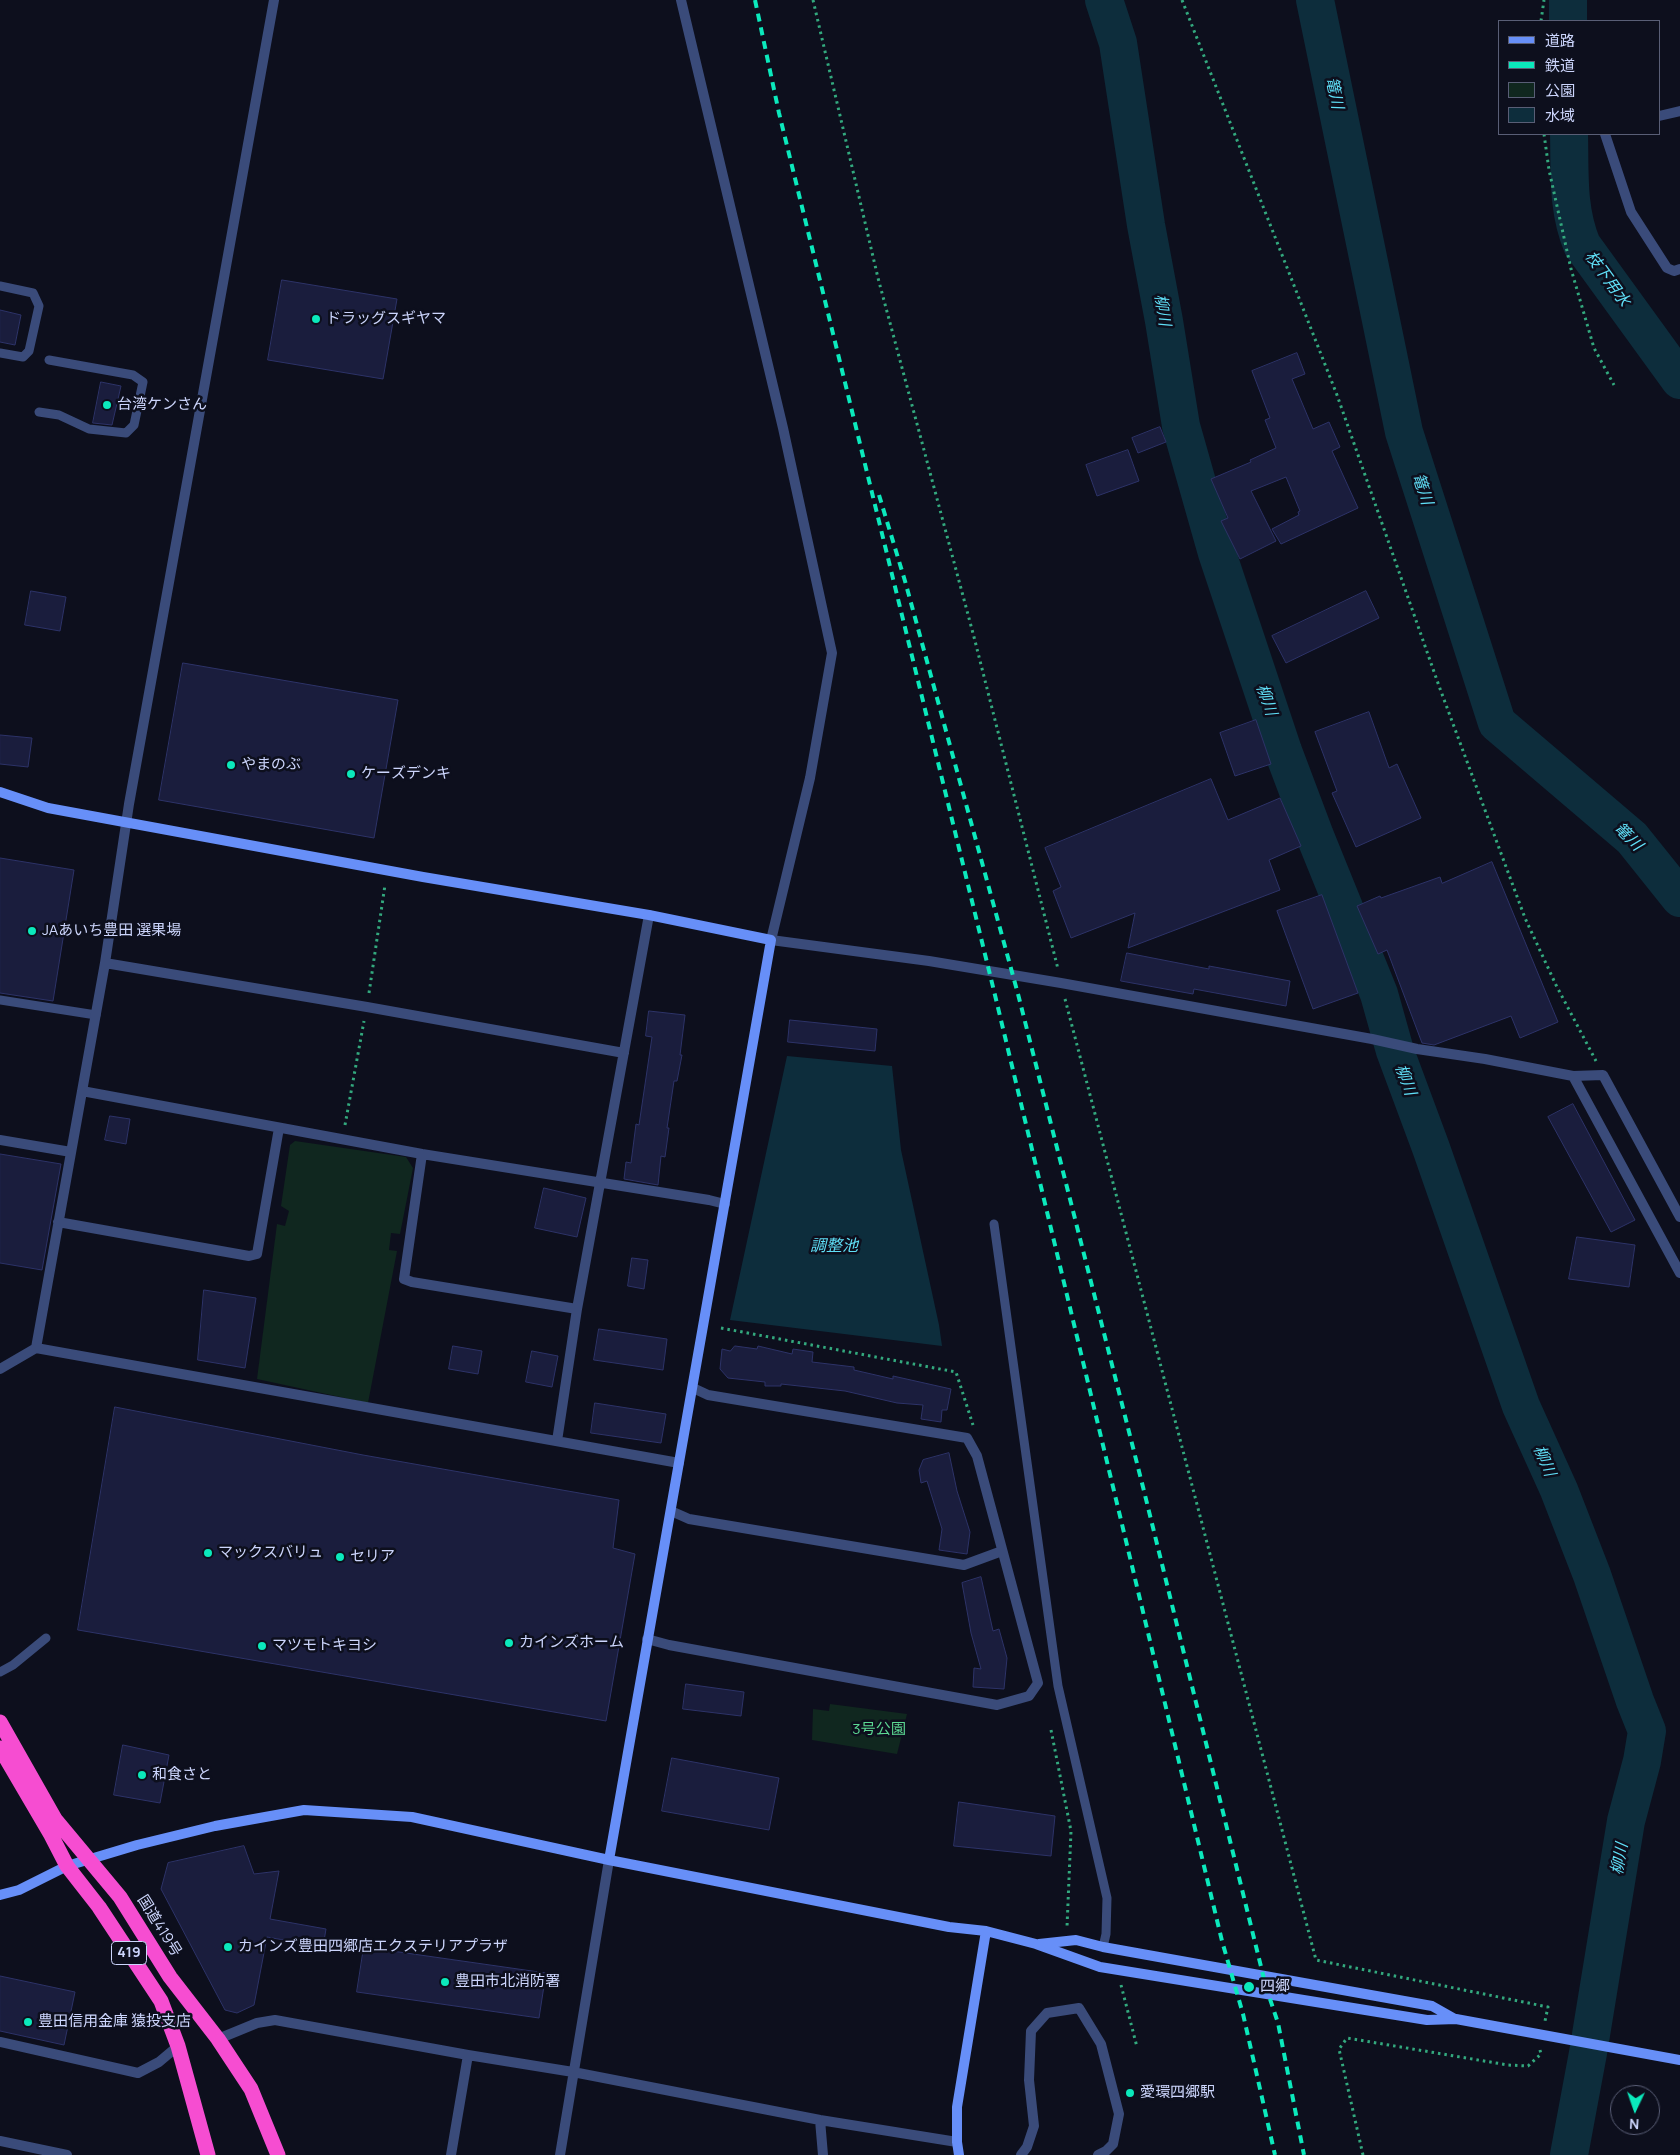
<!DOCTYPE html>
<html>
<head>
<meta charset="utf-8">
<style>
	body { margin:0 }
	#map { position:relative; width:1680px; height:2155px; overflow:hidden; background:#0d0f1d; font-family:Manrope,"Noto Sans JP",sans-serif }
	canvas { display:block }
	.legend { position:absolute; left:1498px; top:20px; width:162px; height:115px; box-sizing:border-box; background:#0d0f1d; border:1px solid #595e76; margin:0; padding:6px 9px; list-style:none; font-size:15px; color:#ccd5fc }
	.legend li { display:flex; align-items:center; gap:10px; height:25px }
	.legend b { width:25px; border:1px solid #595e76 }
	.north { position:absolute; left:1610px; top:2085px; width:50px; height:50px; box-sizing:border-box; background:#0d0f1d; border:1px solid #595e76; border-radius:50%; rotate:183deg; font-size:14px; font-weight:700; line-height:20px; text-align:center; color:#ccd5fc }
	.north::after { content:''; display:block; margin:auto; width:18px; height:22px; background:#0be9bc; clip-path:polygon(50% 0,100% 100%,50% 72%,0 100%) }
</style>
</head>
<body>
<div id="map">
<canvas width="1680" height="2155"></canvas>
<ul class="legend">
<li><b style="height:6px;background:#678ff8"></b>道路</li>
<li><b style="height:6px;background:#0be9bc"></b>鉄道</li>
<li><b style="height:14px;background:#10271f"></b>公園</li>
<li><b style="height:14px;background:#0d2d3c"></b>水域</li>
</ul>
<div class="north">N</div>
</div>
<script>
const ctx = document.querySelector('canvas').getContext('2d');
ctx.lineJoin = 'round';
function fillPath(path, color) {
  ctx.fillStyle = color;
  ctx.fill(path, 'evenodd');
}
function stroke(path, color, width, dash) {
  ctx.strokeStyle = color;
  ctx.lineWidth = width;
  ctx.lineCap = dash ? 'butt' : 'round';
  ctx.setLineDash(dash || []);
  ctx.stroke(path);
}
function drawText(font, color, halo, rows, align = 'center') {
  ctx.font = font + ' Manrope,"Noto Sans JP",sans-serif';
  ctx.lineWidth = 5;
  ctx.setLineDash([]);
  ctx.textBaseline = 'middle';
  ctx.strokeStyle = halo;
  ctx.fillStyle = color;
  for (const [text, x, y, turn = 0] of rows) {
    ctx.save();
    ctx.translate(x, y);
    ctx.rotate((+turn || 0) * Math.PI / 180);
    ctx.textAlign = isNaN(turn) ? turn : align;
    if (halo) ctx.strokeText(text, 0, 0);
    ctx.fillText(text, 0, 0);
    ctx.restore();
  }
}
const green = new Path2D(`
	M295,1141L406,1157L413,1168L400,1234L391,1233L389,1250L397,1251L368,1403L257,1379L277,1224L285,1226L289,1211L281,1206L290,1145Z
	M830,1704L907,1714L897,1754L812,1740L813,1709L829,1711Z`);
const water = new Path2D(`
	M787,1056L892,1066L901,1150L939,1325L942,1346L730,1320Z`);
const river = new Path2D(`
	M1104,0L1118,43L1146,225L1164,321L1181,426L1217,553L1283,751L1315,836L1379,994L1395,1051L1431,1148L1521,1406L1559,1490L1592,1575L1635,1701L1647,1731L1642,1761L1626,1821L1588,2053L1569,2155
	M1315,0L1404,432L1497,723L1632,838L1680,898
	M1568,0V21
	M1569,134C1570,172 1567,209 1582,245L1680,380`);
const building = new Path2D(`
	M282,280L397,299L383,379L268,360Z
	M0,310L21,315L15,345L0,342Z
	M1297,353L1305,374L1292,379L1313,429L1329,422L1340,447L1332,451L1358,508L1281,544L1272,529L1299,515L1298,512L1300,511L1286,477L1251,491L1276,541L1240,559L1221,521L1228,518L1211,479L1251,462L1250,460L1276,448L1265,420L1270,418L1252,371Z
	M101,382L121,386L112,425L93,423Z
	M1160,427L1166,442L1138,453L1132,438Z
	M1128,450L1139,481L1097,496L1086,465Z
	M31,591L66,597L60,631L25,625Z
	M1366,591L1379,618L1286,663L1272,636Z
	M183,663L398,700L374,838L159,800Z
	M1369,712L1389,768L1397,764L1421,818L1356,847L1332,793L1337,791L1315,732Z
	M1256,720L1271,764L1235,776L1220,733Z
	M0,735L32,738L28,767L0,764Z
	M1211,779L1228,820L1280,798L1301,846L1269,860L1280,890L1128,948L1135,913L1071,938L1053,891L1061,887L1045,848Z
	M0,858L74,870L53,1001L0,993Z
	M1492,862L1558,1022L1520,1038L1511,1016L1434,1045L1422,1043L1387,950L1378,954L1357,906L1380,896L1381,898L1440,877L1442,883Z
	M1322,895L1358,993L1313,1009L1277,911Z
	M1127,953L1209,969V966L1290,981L1286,1006L1194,989L1193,994L1121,981Z
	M649,1011L685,1015L680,1055H682L677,1081H674L667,1128H669L665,1157L661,1156L658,1185L624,1179L626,1162L631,1163L636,1124L639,1125L652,1037L646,1036Z
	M790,1020L877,1029L875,1051L788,1042Z
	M1573,1104L1635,1220L1611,1232L1548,1117Z
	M110,1116L130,1119L126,1144L105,1140Z
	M0,1154L61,1164L42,1270L0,1263Z
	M544,1188L586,1198L577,1237L535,1228Z
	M1577,1237L1635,1245L1629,1287L1569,1279Z
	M632,1258L648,1260L644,1289L628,1286Z
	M204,1290L256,1298L245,1368L198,1360Z
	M599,1329L667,1339L663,1370L594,1360Z
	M453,1346L482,1351L478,1374L449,1369Z
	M735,1346L757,1349L758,1346L792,1354L793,1349L813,1352L812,1362L854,1367V1370L893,1379V1376L951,1389L947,1410H942L941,1422L921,1419L923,1405L897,1403L845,1391L781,1384V1386H765V1382L728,1378L720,1369L722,1349L730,1351Z
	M532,1351L558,1356L552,1387L526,1382Z
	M595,1403L666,1414L661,1443L591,1433Z
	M115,1407L363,1455L619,1500L613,1548L635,1554L606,1721L78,1630Z
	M949,1453L957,1491L970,1532L967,1554L939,1550L942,1529L927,1481L921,1483L919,1470L923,1460Z
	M981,1577L993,1631L999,1629L1007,1658L1004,1689L973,1687L974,1668L981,1669L971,1633L962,1583Z
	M686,1684L744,1692L741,1716L683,1709Z
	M123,1745L169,1755L160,1803L114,1795Z
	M672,1758L779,1778L769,1830L662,1811Z
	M959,1802L1055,1816L1051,1856L954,1846Z
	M244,1846L254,1874L279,1871L270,1919L326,1929L323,1947L267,1937L254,2005L237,2013L225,2010L161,1889L168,1863Z
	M364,1947L546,1973L539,2018L357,1992Z
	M0,1976L75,1992L64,2045L0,2031Z`);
const path = new Path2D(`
	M813,0L878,278L974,637L1058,969
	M1182,0L1337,395L1439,686L1525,918L1556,985L1596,1061
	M1541,21L1544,0
	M1544,134L1549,170L1571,269L1594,348L1614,385
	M369,993L385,885
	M1065,999L1316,1960L1548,2007L1545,2021
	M345,1125L364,1021
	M721,1328L956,1372L973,1425
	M1051,1730L1071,1831L1067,1927
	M1121,1985L1137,2047
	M1363,2155L1339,2049L1347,2038L1508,2065L1528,2066L1541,2054L1540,2050`);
const lane = new Path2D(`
	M0,286L33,293L39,306L29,351L23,357L0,353
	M39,412L59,415L89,429L126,433L134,425L143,382L133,375L49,360
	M0,1000L96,1015
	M994,1224L1058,1686L1107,1898L1106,1934L1103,1947
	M0,1672L13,1665L46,1638`);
const street = new Path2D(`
	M681,0L783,428L832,653L810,778L771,940L929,961L1061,983L1372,1039L1417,1049L1485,1059L1573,1076L1603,1075L1680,1217
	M1659,116L1680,111
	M1605,134L1631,212L1667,268L1674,271L1680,269
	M105,963L367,1007L624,1053
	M1573,1076L1680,1273
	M82,1091L422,1154L709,1200L725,1204
	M0,1140L71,1152
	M422,1154L404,1279L412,1282L577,1309
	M58,1222L249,1256L257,1254L279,1128
	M36,1348L105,963L129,804L274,0
	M0,1369L36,1348L679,1463
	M557,1441L577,1309L649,915
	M671,1511L689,1519L964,1565L1002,1551
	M647,1639L669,1645L997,1705L1029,1696L1038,1683L977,1456L967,1438L708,1395L693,1388
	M218,2039L257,2023L275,2020L468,2055L573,2072L820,2120L957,2142
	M0,2042L138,2073L159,2062L178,2046
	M820,2120L823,2155
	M0,2141L67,2155
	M451,2155L468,2055
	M560,2155L609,1860
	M1021,2155L1027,2147L1034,2126L1029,2080L1031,2031L1047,2013L1079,2008L1101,2044L1119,2114L1113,2144L1106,2151L1098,2155`);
const secondary = new Path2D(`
	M0,792L48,808L423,877L649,915L771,940L609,1860
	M0,1895L19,1890L67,1866L137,1845L215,1826L304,1810L412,1817L609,1860L949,1927L986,1931L1036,1944L1100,1967L1427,2020L1456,2019L1680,2060
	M1039,1944L1076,1940L1103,1947L1432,2006L1455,2019
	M959,2155L957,2142V2107L986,1931`);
const highway = new Path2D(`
	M0,1722L55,1819L120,1897L170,1977L218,2039L251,2089L278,2155
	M0,1748L51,1835L67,1866L99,1907L161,2001L178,2046L208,2155`);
const rail = new Path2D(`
	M755,0L779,113L994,991L1222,1941L1243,2014L1275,2155
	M879,495L905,581L1018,994L1143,1487L1266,1987L1278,2023L1304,2155`);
const markers = [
	[316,319,5,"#0be9bc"],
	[107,405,5,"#0be9bc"],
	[231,765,5,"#0be9bc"],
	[351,774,5,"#0be9bc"],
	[32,931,5,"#0be9bc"],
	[208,1553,5,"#0be9bc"],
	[340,1557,5,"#0be9bc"],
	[509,1643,5,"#0be9bc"],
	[262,1646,5,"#0be9bc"],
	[142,1775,5,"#0be9bc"],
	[228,1947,5,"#0be9bc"],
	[445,1982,5,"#0be9bc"],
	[1249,1987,6,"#0be9bc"],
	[28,2022,5,"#0be9bc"],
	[1130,2093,5,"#0be9bc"]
];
const shields = [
	[129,1953,35]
];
const shieldNames = [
	["419",129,1953]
];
const poiNames = [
	["ドラッグスギヤマ",326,319],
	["台湾ケンさん",117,405],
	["やまのぶ",241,765],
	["ケーズデンキ",361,774],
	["JAあいち豊田 選果場",42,931],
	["マックスバリュ",218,1553],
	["セリア",350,1557],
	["カインズホーム",519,1643],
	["マツモトキヨシ",272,1646],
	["和食さと",152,1775],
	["カインズ豊田四郷店エクステリアプラザ",238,1947],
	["豊田市北消防署",455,1982],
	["四郷",1260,1987],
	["豊田信用金庫 猿投支店",38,2022],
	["愛環四郷駅",1140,2093]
];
const parkNames = [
	["3号公園",879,1730]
];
const streetNames = [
	["国道419号",159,1926,58]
];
const waterNames = [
	["篭川",1334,93,78],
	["枝下用水",1607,279,54],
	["柳川",1162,310,81],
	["篭川",1422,489,72],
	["柳川",1266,700,71],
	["篭川",1628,837,45],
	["柳川",1405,1080,70],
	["調整池",834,1247],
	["柳川",1544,1461,67],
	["柳川",1620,1859,-80]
];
fillPath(green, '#10271f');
fillPath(water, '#0d2d3c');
stroke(river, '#0d2d3c', 38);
fillPath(building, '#1a1d3d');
stroke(building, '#2d3368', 1);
stroke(path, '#33a97e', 3, [2.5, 4]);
stroke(lane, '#3a4b7a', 9);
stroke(street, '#3a4b7a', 10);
stroke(secondary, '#678ff8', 10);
stroke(highway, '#f64dd1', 15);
stroke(rail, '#0be9bc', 4, [8, 6]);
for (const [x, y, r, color] of markers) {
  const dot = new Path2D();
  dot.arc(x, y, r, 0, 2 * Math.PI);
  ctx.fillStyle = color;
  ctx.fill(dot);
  stroke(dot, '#0d0f1d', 2);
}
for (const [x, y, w] of shields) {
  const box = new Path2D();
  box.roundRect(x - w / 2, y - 11.5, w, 23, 4);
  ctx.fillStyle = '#0d0f1d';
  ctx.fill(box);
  stroke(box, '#ccd5fc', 1);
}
drawText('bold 14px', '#ccd5fc', null, shieldNames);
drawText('15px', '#ccd5fc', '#0d0f1d', poiNames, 'left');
drawText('15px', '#5cd893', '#0d0f1d', parkNames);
drawText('15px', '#ccd5fc', '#0d0f1d', streetNames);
drawText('italic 16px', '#5fdff7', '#0d0f1d', waterNames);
</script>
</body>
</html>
